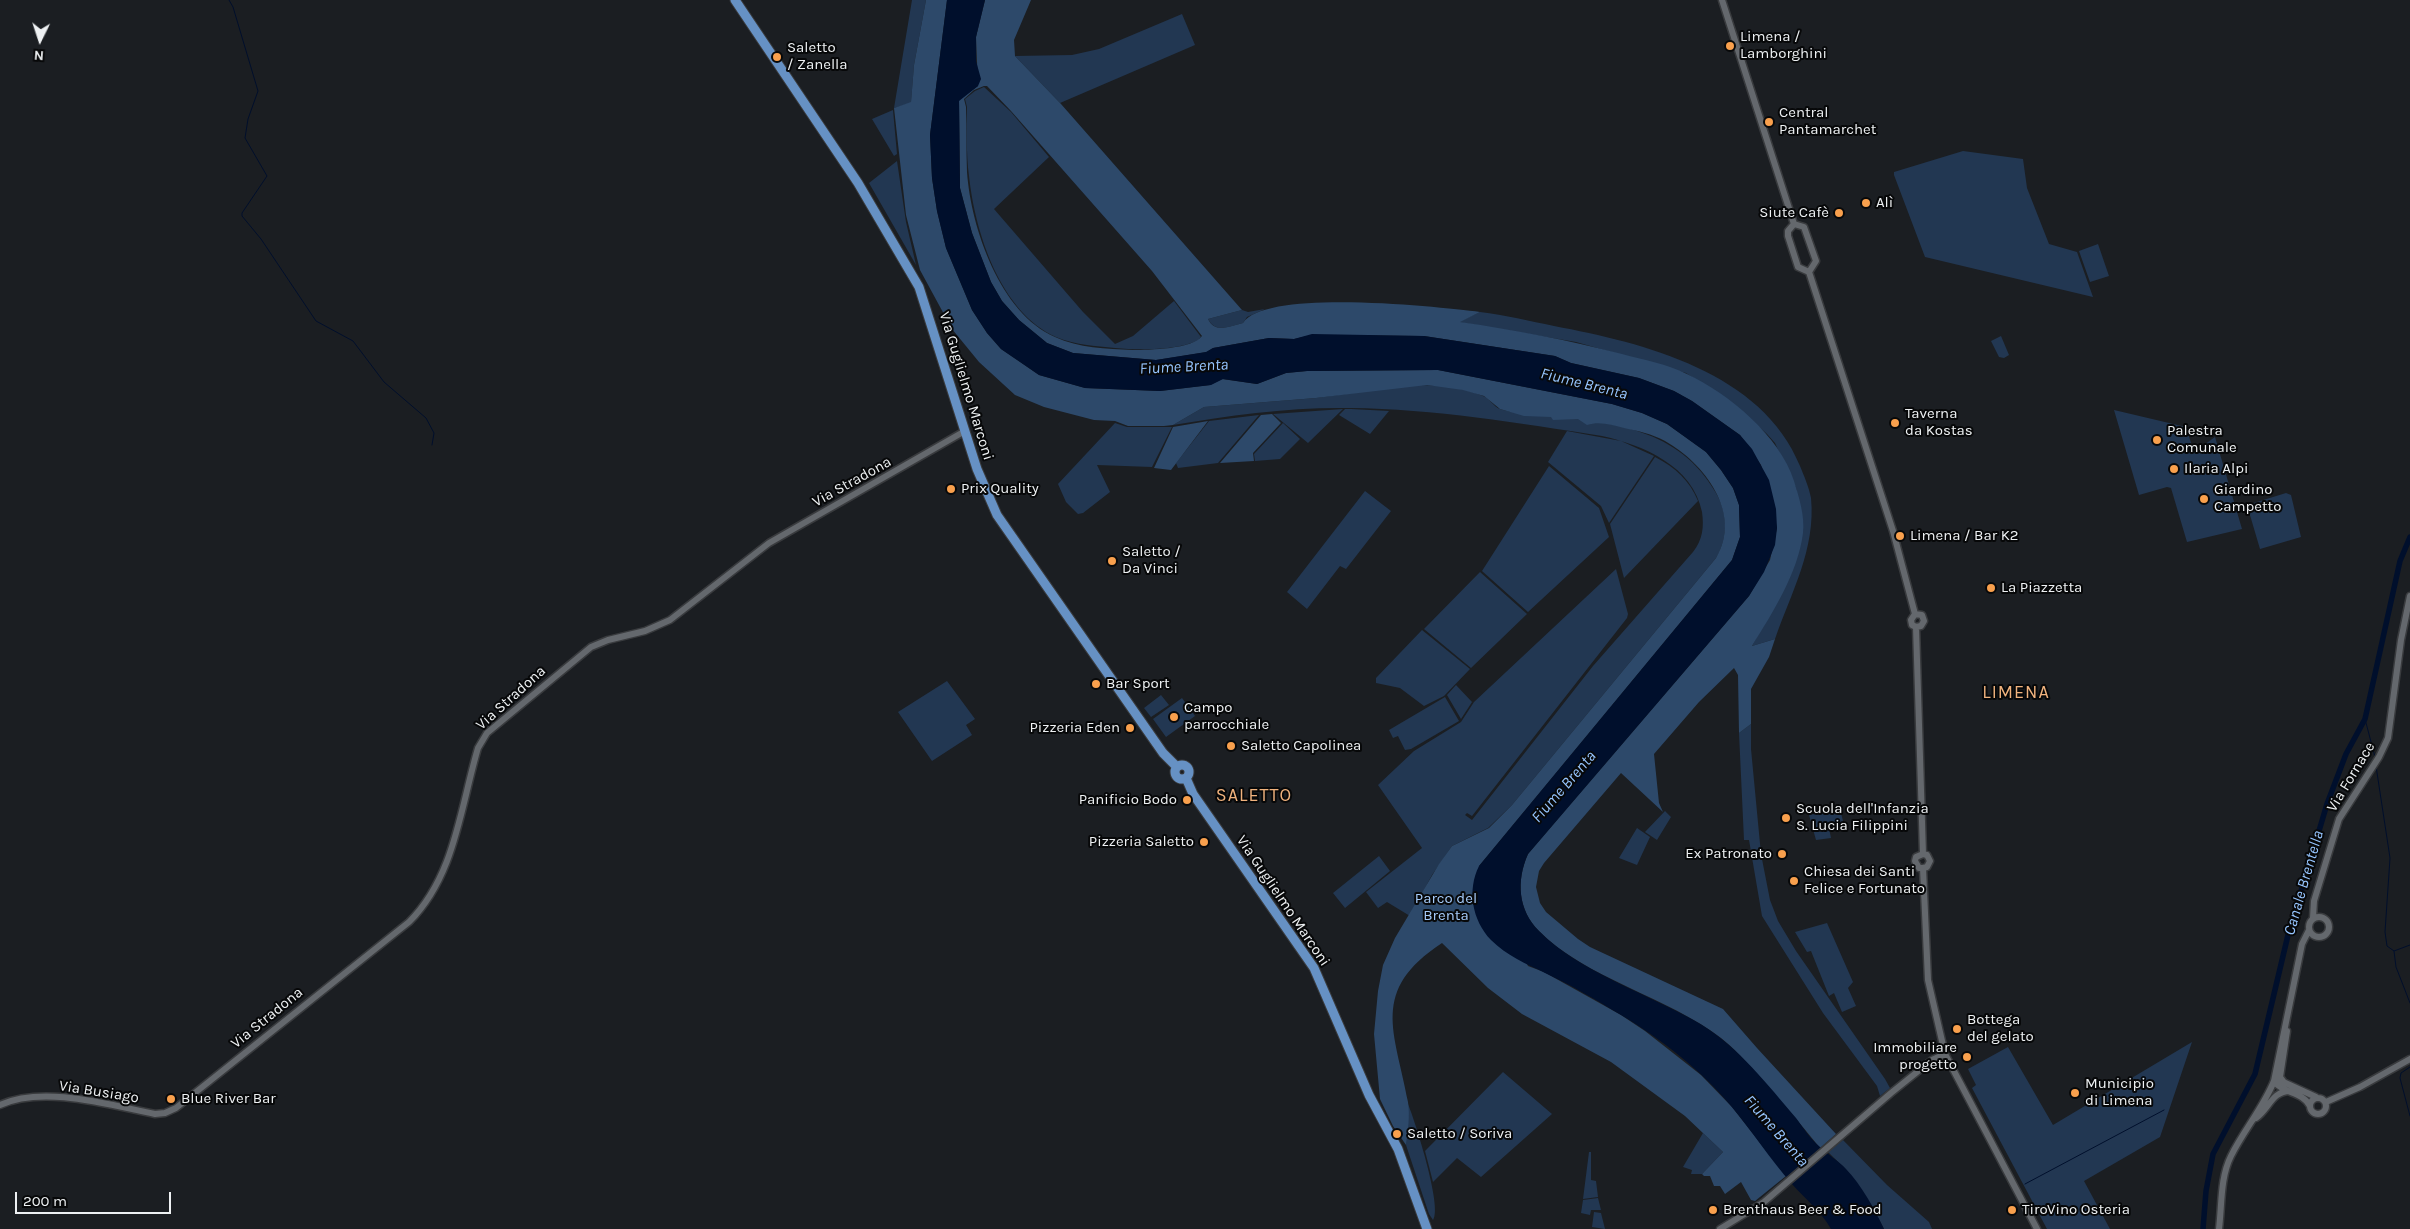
<!DOCTYPE html>
<html>
<head>
<meta charset="utf-8">
<style>
	body { margin:0 }
	#map { position:relative; width:2410px; height:1229px; overflow:hidden; background:#1b1e22; font-family:Karla,sans-serif }
	canvas { display:block }
	.north { position:absolute; left:15px; top:15px; width:50px; height:50px; -webkit-text-stroke:4px #070809; paint-order:stroke; rotate:184deg; font-size:14px; font-weight:700; line-height:20px; text-align:center; color:#eef1f3 }
	.north::after { content:''; display:block; margin:auto; width:18px; height:22px; background:#eef1f3; clip-path:polygon(50% 0,100% 100%,50% 72%,0 100%) }
	.scale { position:absolute; left:15px; top:1192px; width:156px; height:22px; box-sizing:border-box; border:2px solid #eef1f3; border-top:0; padding-left:6px; font-size:15px; line-height:18px; white-space:nowrap; color:#eef1f3; -webkit-text-stroke:4px #070809; paint-order:stroke }
</style>
</head>
<body>
<div id="map">
<canvas width="2410" height="1229"></canvas>
<div class="north">N</div>
<div class="scale">200 m</div>
</div>
<script>
const ctx = document.querySelector('canvas').getContext('2d');
ctx.lineJoin = 'round';
function fillPath(path, color) {
  ctx.fillStyle = color;
  ctx.fill(path, 'evenodd');
}
function stroke(path, color, width, dash) {
  ctx.strokeStyle = color;
  ctx.lineWidth = width;
  ctx.lineCap = dash ? 'butt' : 'round';
  ctx.setLineDash(dash || []);
  ctx.stroke(path);
}
function drawText(font, color, halo, rows, align = 'center') {
  ctx.font = font + ' Karla,sans-serif';
  ctx.lineWidth = 4;
  ctx.setLineDash([]);
  ctx.textBaseline = 'middle';
  ctx.strokeStyle = halo;
  ctx.fillStyle = color;
  for (const [text, x, y, turn = 0] of rows) {
    ctx.save();
    ctx.translate(x, y);
    ctx.rotate((+turn || 0) * Math.PI / 180);
    ctx.textAlign = isNaN(turn) ? turn : align;
    if (halo) ctx.strokeText(text, 0, 0);
    ctx.fillText(text, 0, 0);
    ctx.restore();
  }
}
const green = new Path2D(`
	M912,0H926L914,65L911,103L894,108Z
	M1182,14L1195,45L1060,103L1015,56L1072,55L1099,49Z
	M984,87L1011,112L1049,157L994,209L1083,312L1115,344L1133,336L1174,301L1201,337L1198,340C1178,351 1138,350 1115,348C1095,346 1075,345 1056,337C1000,312 975,232 969,176C966,153 967,130 967,107L965,99L975,91Z
	M893,110L897,154L894,156L872,119Z
	M1963,151L2023,159L2027,188L2049,244L2077,252L2093,297L1925,257L1894,175V172Z
	M897,161L906,222L916,265L869,183Z
	M2098,244L2109,276L2090,282L2079,251Z
	M1265,309L1247,317L1243,323C1230,326 1216,334 1208,319L1242,310L1248,312Z
	M1480,312C1505,315 1530,321 1554,326C1644,343 1762,372 1800,466C1804,476 1809,487 1811,498C1816,549 1791,593 1775,639L1752,646L1790,575L1797,557L1803,527L1796,488L1775,443L1767,434L1736,406L1686,373L1576,342L1458,322Z
	M2001,336L2009,355L2004,358L1999,357L1991,341Z
	M1412,385C1435,385 1461,386 1483,396C1489,398 1494,407 1500,409C1513,414 1532,413 1546,415C1613,423 1679,428 1716,493C1728,514 1728,538 1716,558L1512,805L1488,828L1452,846L1432,875L1410,916L1387,902L1378,908L1366,892L1422,848L1378,785L1414,751L1461,722L1474,702L1616,569L1628,614L1627,618L1472,816L1467,813L1465,815L1472,820L1593,666L1693,552C1703,539 1704,527 1702,512C1693,466 1643,445 1602,436C1519,423 1434,409 1350,408C1291,407 1231,415 1173,425L1204,407L1316,398Z
	M1343,409L1308,443L1273,414Z
	M1345,409H1351L1389,411L1370,434L1339,415Z
	M2114,410L2186,427L2194,452L2215,437L2242,529L2187,542L2171,488L2167,487L2139,495Z
	M1259,415L1218,463L1178,468L1176,463L1209,421Z
	M1115,423L1127,427H1172L1152,467L1097,465L1110,492L1083,513L1078,514L1066,502L1058,484Z
	M1283,423L1300,439L1280,459L1255,461L1254,454Z
	M1567,431L1621,441L1654,456L1609,523L1601,506L1548,462Z
	M1655,457C1675,467 1690,481 1698,501L1624,578L1610,524Z
	M1549,466L1599,508L1609,537L1528,612L1482,571Z
	M1365,491L1391,511L1346,569L1340,566L1307,609L1287,592Z
	M2286,493L2291,495L2301,537L2260,549L2247,505Z
	M1480,572L1527,614L1471,668L1424,629Z
	M1422,630L1470,669L1444,696L1424,706L1400,688L1376,683V678Z
	M947,681L975,719L966,725L972,735L932,761L898,712Z
	M1456,685L1472,702L1461,719L1447,695Z
	M1161,695L1169,705L1151,717L1144,708Z
	M1445,697L1459,721L1411,749L1405,750L1398,736L1393,738L1389,730Z
	M1182,698L1195,716L1166,737L1153,719Z
	M1751,724V749L1761,854L1770,900L1778,921L1796,951L1885,1079L1890,1088L1880,1096L1877,1086L1823,1013L1762,916L1749,840H1744L1739,733Z
	M1840,809L1844,825L1829,828L1831,838L1816,840L1809,815Z
	M1665,811L1671,817L1657,840L1645,832Z
	M1637,828L1650,837L1637,865L1619,858Z
	M1379,856L1390,871L1345,908L1333,893Z
	M1827,923L1853,982L1848,988L1856,1006L1842,1012L1834,993L1829,996L1811,951L1807,952L1795,932Z
	M2192,1042L2160,1137L2084,1181L2110,1229H2047L1972,1088L1976,1085L1968,1069L2008,1047L2053,1125Z
	M1503,1072L1552,1114L1481,1177L1457,1158L1433,1182L1425,1151Z
	M1408,1104C1415,1121 1443,1208 1433,1220L1429,1214L1406,1145Z
	M1703,1133L1723,1152L1702,1174H1691L1692,1170L1683,1167Z
	M1843,1140L1887,1185L1929,1222L1932,1229H1884C1869,1199 1853,1175 1828,1152Z
	M1589,1152H1591V1180L1596,1181L1598,1197L1583,1199Z
	M1598,1198L1601,1210H1591L1590,1215L1581,1213L1583,1200Z
	M1594,1212L1601,1213L1605,1229L1592,1227Z`);
const forest = new Path2D(`
	M926,0H947L930,135L932,178L937,211L946,248L972,310L987,333L1001,349L1023,364L1039,375L1085,388L1160,391L1210,385L1222,379L1257,384L1286,373L1307,371L1438,370L1612,404L1642,413L1667,424L1706,452L1721,470L1733,488L1739,505L1740,537L1732,560L1479,866L1528,966L1544,972L1621,1015L1645,1031L1701,1075L1732,1107L1786,1176L1755,1201L1751,1200L1741,1182L1725,1194L1720,1186H1714L1710,1176H1704L1702,1174L1723,1152L1685,1116L1611,1062L1522,1014L1488,988L1442,943C1369,991 1395,1031 1408,1102C1410,1116 1408,1131 1406,1145L1393,1126L1380,1099L1374,1034L1378,991L1383,965L1395,938L1439,864L1452,846L1489,828L1512,805L1716,558C1743,513 1704,463 1665,441C1652,434 1638,431 1624,428C1611,425 1600,421 1587,425L1578,419L1553,420L1551,417L1524,416L1500,409L1484,396L1463,390L1427,385L1316,398L1204,407L1173,425L1164,426H1128L1115,421L1094,420L1044,407L1015,395L979,362L952,329L920,270L906,215L894,108L911,102L914,65Z
	M985,0H1031L1014,40L1015,56L1061,104L1242,310L1208,319C1215,334 1230,326 1243,323C1266,288 1439,307 1480,312L1460,322C1515,330 1568,340 1622,354C1644,360 1667,364 1687,374C1729,394 1780,436 1794,481C1799,497 1805,516 1803,533C1798,573 1773,612 1752,646L1775,639L1769,657L1751,689V724L1739,733L1738,675L1734,668L1699,702L1654,754L1659,803L1663,812L1621,773L1544,863L1539,871L1536,887L1540,903L1546,912L1578,939L1590,947L1723,1009L1757,1048L1836,1134L1820,1148C1799,1122 1778,1098 1756,1073C1745,1061 1734,1048 1721,1038C1668,997 1585,978 1539,931C1518,910 1516,881 1528,854L1749,596L1770,560L1777,528L1761,465L1740,435L1692,401L1674,391L1639,378L1571,363L1555,356L1424,336L1312,335L1294,339L1269,338L1213,348L1207,352L1156,360L1073,353L1047,343L1019,320L1002,301L991,282L972,233L960,188L959,100L978,86L976,37ZM984,86H987L1011,111L1152,271L1202,336C1193,349 1149,350 1133,350C1106,349 1079,348 1055,337C1000,313 971,228 967,172C966,150 967,129 966,107L964,99L974,90Z
	M1272,414L1281,423L1253,453L1254,461L1220,463L1261,415Z
	M1208,421L1171,470L1154,468L1173,427Z`);
const water = new Path2D(`
	M947,0H985L976,37V61L981,79L978,86L959,101L960,188L972,233L991,282L1002,301L1019,320L1047,343L1073,353L1156,360L1206,352L1213,348L1269,338L1294,339L1312,334L1424,336L1555,356L1571,363L1639,378L1674,391L1692,401L1740,435L1752,449L1769,480L1776,509L1777,528L1775,545L1764,572L1749,596L1528,854C1516,881 1518,910 1539,931C1577,971 1654,996 1702,1025C1739,1048 1768,1085 1796,1118C1803,1127 1810,1139 1820,1147C1828,1155 1838,1160 1846,1169C1862,1186 1874,1208 1884,1229H1831C1821,1211 1805,1199 1792,1184C1770,1159 1752,1131 1731,1106C1701,1070 1661,1039 1621,1015C1596,1000 1571,985 1545,973C1525,963 1507,956 1491,940C1472,920 1467,890 1479,866L1732,560L1740,537L1739,505L1733,488L1721,470L1706,452L1667,424L1642,413L1612,404L1438,370L1307,371L1286,373L1257,384L1223,379L1211,385L1160,391L1085,388L1039,375L1023,364L1001,349L987,333L972,310L946,248L937,211L932,178L930,135Z`);
const stream = new Path2D(`
	M229,0L233,7L258,91L248,119L245,138L267,176L242,213V216L261,239L316,321L353,341L384,382L426,418L434,433L432,445
	M2365,719L2375,757
	M2376,766L2390,858L2385,932L2387,946L2394,951L2410,945
	M2394,951L2396,967L2410,1003
	M2410,1067L2401,1073L2400,1078L2410,1116
	M2025,1184L2164,1110`);
const canal = new Path2D(`
	M2203,1229L2206,1191L2213,1154L2255,1074L2288,935L2327,804L2346,754L2365,719L2400,561L2410,537`);
const minor = new Path2D(`
	M1722,0L1794,224
	M1794,224L1804,227L1816,261L1809,272
	M1794,224L1788,231V236L1798,267L1809,272
	M1809,272L1893,531L1915,614
	M1915,614L1922,615L1924,621L1921,626L1916,627
	M1915,614L1911,620L1912,625L1916,627
	M1916,627L1923,854
	M1923,854L1927,855L1930,861L1927,867L1923,868
	M1923,854L1916,857L1915,861L1919,868H1923
	M1923,868L1928,980L1945,1054L2037,1229
	M2309 927a10 10 0 1 1 20 0a10 10 0 1 1-20 0Z
	M2313,918L2314,901L2339,819L2379,757L2388,738L2401,640L2410,596
	M2279,1080L2316,1097
	M2274,1081C2283,1094 2302,1091 2310,1106
	M2283,1081L2280,1077L2287,1031
	M2310 1106a8 8 0 1 1 16 0a8 8 0 1 1-16 0Z
	M2326,1102L2360,1087L2410,1059
	M0,1105C43,1085 110,1105 155,1114L165,1113L176,1108L409,922C455,876 460,809 478,748L487,733L591,647L608,640L645,631L670,620L769,543L965,431
	M2256,1118C2269,1109 2272,1091 2290,1091
	M1720,1229L1764,1202L1891,1093L1932,1060L1945,1054
	M2219,1229C2222,1205 2220,1178 2231,1156C2244,1130 2263,1108 2274,1081L2302,944L2309,930`);
const major = new Path2D(`
	M735,0L858,183L919,287L977,469L997,515L1163,753L1177,767
	M1175 772a7 7 0 1 1 14 0a7 7 0 1 1-14 0Z
	M1186,778L1193,794L1314,968L1369,1095L1398,1149L1427,1229`);
const markers = [
	[1730,46,5,"#f9a04d"],
	[777,57,5,"#f9a04d"],
	[1769,122,5,"#f9a04d"],
	[1866,203,5,"#f9a04d"],
	[1839,213,5,"#f9a04d"],
	[1895,423,5,"#f9a04d"],
	[2157,440,5,"#f9a04d"],
	[2174,469,5,"#f9a04d"],
	[951,489,5,"#f9a04d"],
	[2204,499,5,"#f9a04d"],
	[1900,536,5,"#f9a04d"],
	[1112,561,5,"#f9a04d"],
	[1991,588,5,"#f9a04d"],
	[1096,684,5,"#f9a04d"],
	[1174,717,5,"#f9a04d"],
	[1130,728,5,"#f9a04d"],
	[1231,746,5,"#f9a04d"],
	[1187,800,5,"#f9a04d"],
	[1786,818,5,"#f9a04d"],
	[1204,842,5,"#f9a04d"],
	[1782,854,5,"#f9a04d"],
	[1794,881,5,"#f9a04d"],
	[1957,1029,5,"#f9a04d"],
	[1967,1057,5,"#f9a04d"],
	[2075,1093,5,"#f9a04d"],
	[171,1099,5,"#f9a04d"],
	[1397,1134,5,"#f9a04d"],
	[1713,1210,5,"#f9a04d"],
	[2012,1210,5,"#f9a04d"]
];
const poiNames = [
	["Limena /",1740,37],
	["Lamborghini",1740,54],
	["Saletto",787,48],
	["/ Zanella",787,65],
	["Central",1779,113],
	["Pantamarchet",1779,130],
	["Alì",1876,203],
	["Siute Cafè",1829,213,"right"],
	["Taverna",1905,414],
	["da Kostas",1905,431],
	["Palestra",2167,431],
	["Comunale",2167,448],
	["Ilaria Alpi",2184,469],
	["Prix Quality",961,489],
	["Giardino",2214,490],
	["Campetto",2214,507],
	["Limena / Bar K2",1910,536],
	["Saletto /",1122,552],
	["Da Vinci",1122,569],
	["La Piazzetta",2001,588],
	["Bar Sport",1106,684],
	["Campo",1184,708],
	["parrocchiale",1184,725],
	["Pizzeria Eden",1120,728,"right"],
	["Saletto Capolinea",1241,746],
	["Panificio Bodo",1177,800,"right"],
	["Scuola dell'Infanzia",1796,809],
	["S. Lucia Filippini",1796,826],
	["Pizzeria Saletto",1194,842,"right"],
	["Ex Patronato",1772,854,"right"],
	["Chiesa dei Santi",1804,872],
	["Felice e Fortunato",1804,889],
	["Bottega",1967,1020],
	["del gelato",1967,1037],
	["Immobiliare",1957,1048,"right"],
	["progetto",1957,1065,"right"],
	["Municipio",2085,1084],
	["di Limena",2085,1101],
	["Blue River Bar",181,1099],
	["Saletto / Soriva",1407,1134],
	["Brenthaus Beer & Food",1723,1210],
	["TiroVino Osteria",2022,1210]
];
const streetNames = [
	["Via Guglielmo Marconi",966,386,73],
	["Via Stradona",852,482,-29],
	["Via Stradona",511,698,-42],
	["Via Fornace",2351,777,-59],
	["Via Guglielmo Marconi",1283,901,56],
	["Via Stradona",267,1018,-39],
	["Via Busiago",99,1092,9]
];
const parkNames = [
	["Parco del",1446,899],
	["Brenta",1446,916]
];
const waterNames = [
	["Fiume Brenta",1184,367,-3],
	["Fiume Brenta",1584,384,14],
	["Fiume Brenta",1564,787,-49],
	["Canale Brentella",2304,883,-74],
	["Fiume Brenta",1776,1131,49]
];
const quarterNames = [
	["LIMENA",2016,693],
	["SALETTO",1254,796]
];
fillPath(green, '#223752');
fillPath(forest, '#2d496a');
fillPath(water, '#000f2c');
stroke(stream, '#000f2c', 1);
stroke(canal, '#000f2c', 5.5);
stroke(minor, '#393b3e', 9);
stroke(major, '#393b3e', 11);
stroke(minor, '#64686d', 6);
stroke(major, '#6691c4', 9);
for (const [x, y, r, color] of markers) {
  const dot = new Path2D();
  dot.arc(x, y, r, 0, 2 * Math.PI);
  ctx.fillStyle = color;
  ctx.fill(dot);
  stroke(dot, '#070809', 2);
}
drawText('15px', '#eef1f3', '#070809', poiNames, 'left');
drawText('15px', '#eef1f3', '#070809', streetNames);
drawText('15px', '#a6ccfb', '#070809', parkNames);
drawText('italic 16px', '#96c5ff', '#070809', waterNames);
ctx.letterSpacing = '1px';
drawText('18px', '#f1b37e', '#070809', quarterNames);
ctx.letterSpacing = '0px';
</script>
</body>
</html>
